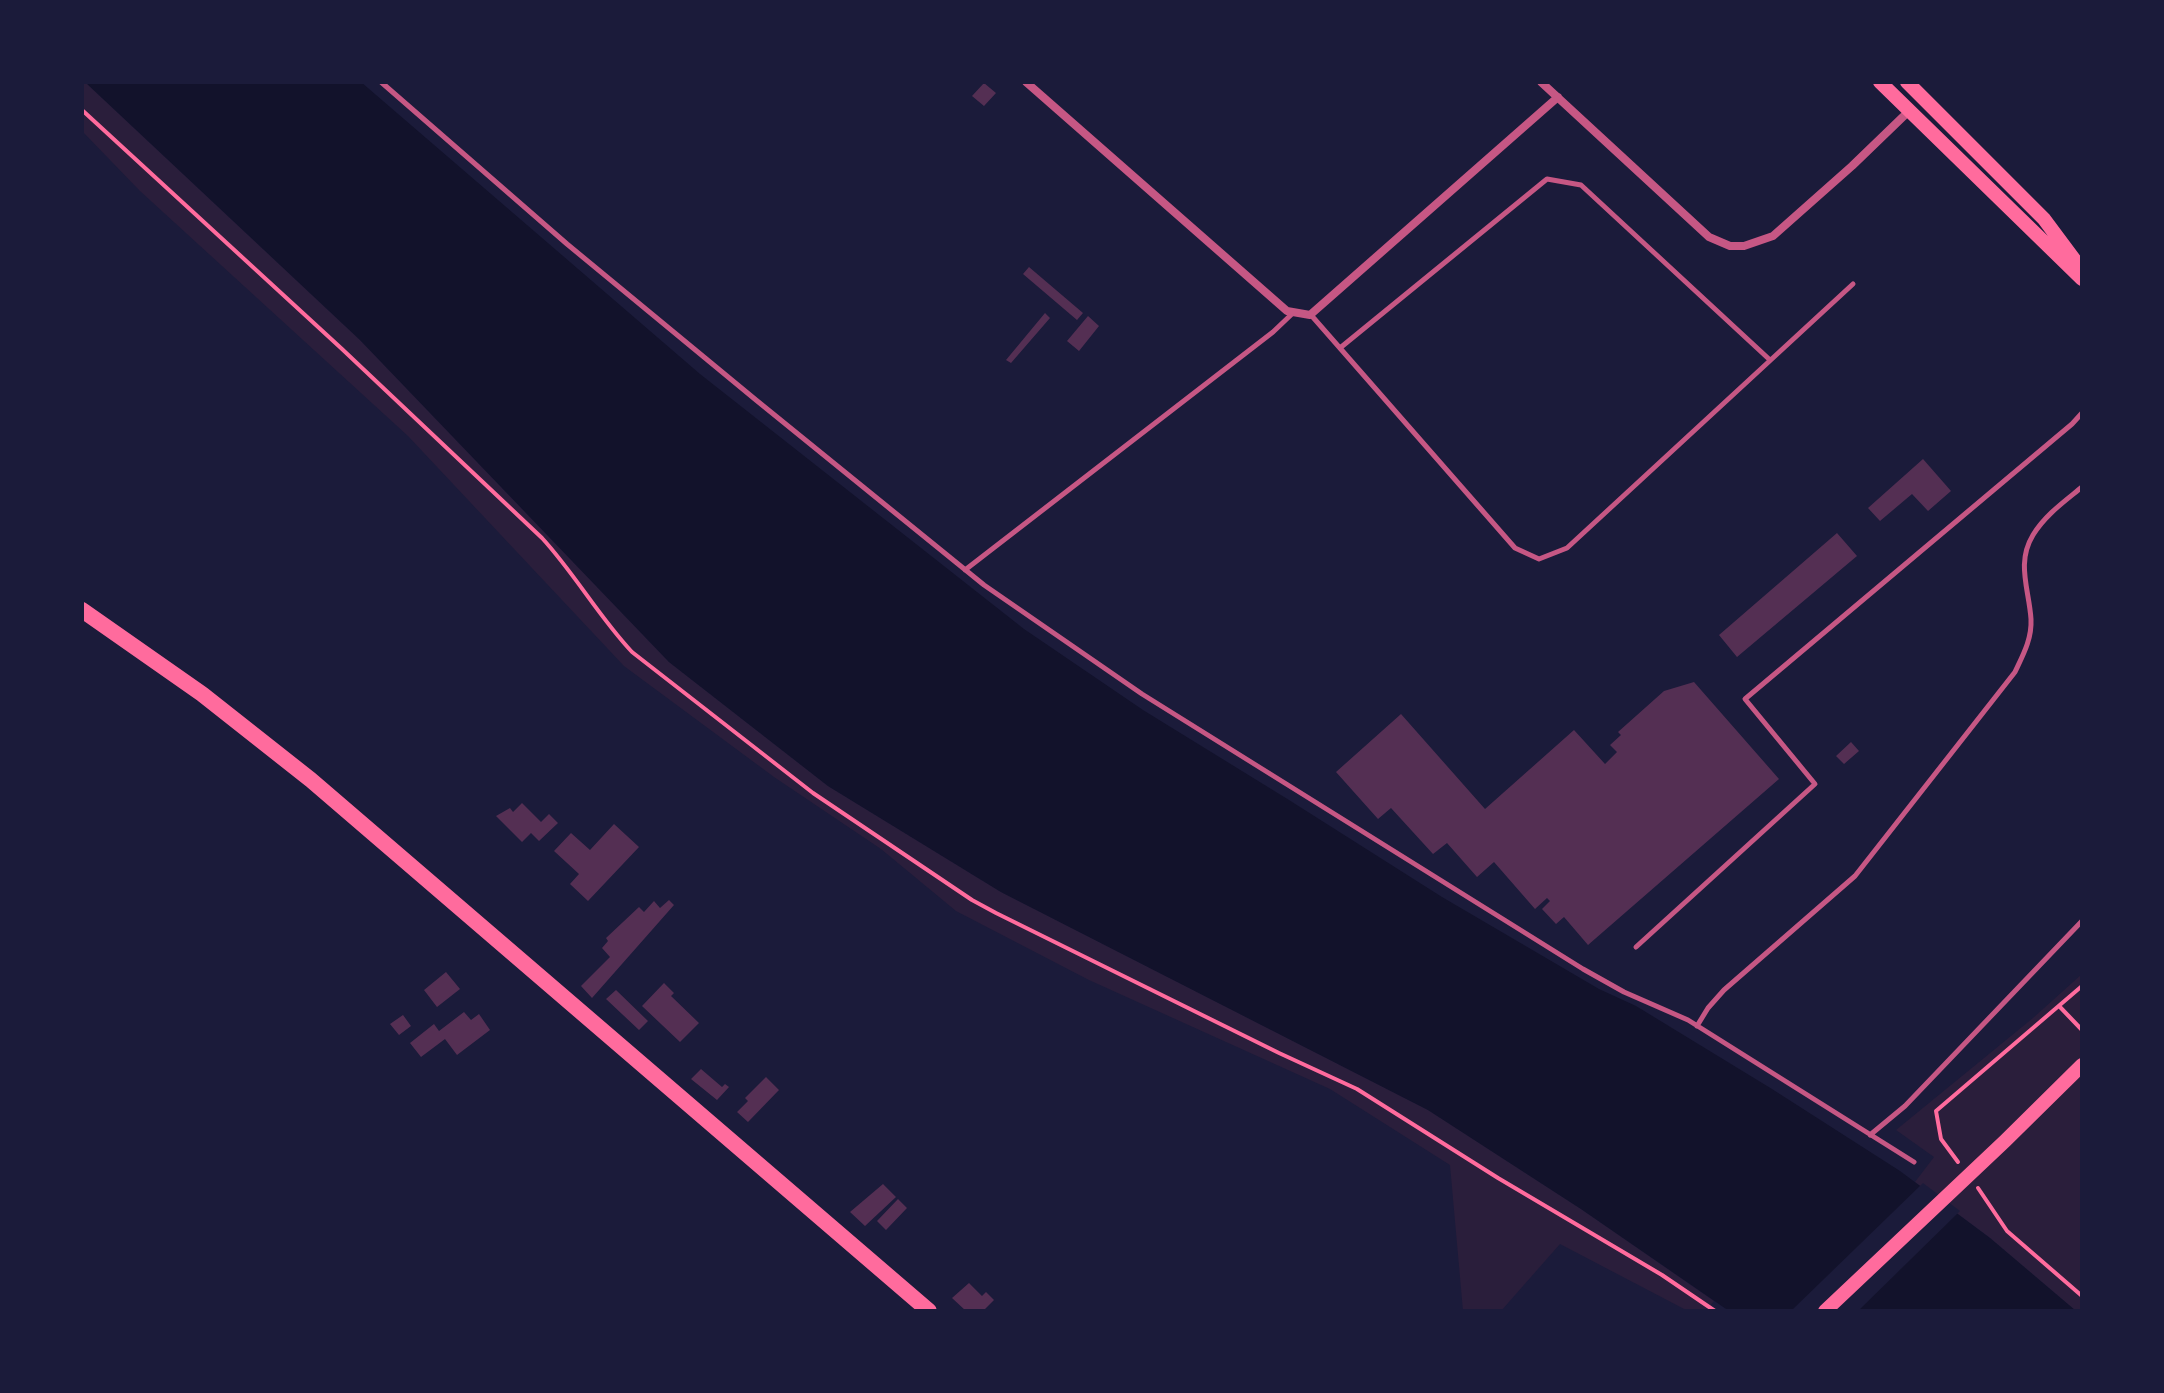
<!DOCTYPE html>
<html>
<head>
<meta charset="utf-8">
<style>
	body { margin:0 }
	#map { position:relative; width:2164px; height:1393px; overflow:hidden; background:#1b1b3a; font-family:"Roboto Condensed",sans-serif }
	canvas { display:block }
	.frame { position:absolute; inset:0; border:84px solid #1b1b3a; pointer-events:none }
</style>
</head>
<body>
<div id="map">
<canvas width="2164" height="1393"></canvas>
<div class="frame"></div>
</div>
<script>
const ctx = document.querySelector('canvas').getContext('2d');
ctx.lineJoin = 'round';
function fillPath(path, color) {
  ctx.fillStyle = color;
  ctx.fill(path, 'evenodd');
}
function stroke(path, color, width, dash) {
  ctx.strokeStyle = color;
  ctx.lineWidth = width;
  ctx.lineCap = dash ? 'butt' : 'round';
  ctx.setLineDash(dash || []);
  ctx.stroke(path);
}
const green = new Path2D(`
	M82,82H85L360,340L669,662L828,786L1001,892L1428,1110L1581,1209L1714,1301L1705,1311H1688L1560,1244L1501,1311H1463L1450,1165L1330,1089L1089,980L956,911L881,849L774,777L624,666L408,436L140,191L82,131Z
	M2082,974V1311H2076L1990,1238L1915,1182L1934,1157L1896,1130L2033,1018Z`);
const water = new Path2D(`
	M85,82H361L700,374L1024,629L1143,710L1289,800L1442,897L1599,989L1636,1006L1772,1089L1900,1171L1990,1238L2076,1311H1729L1581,1209L1428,1110L1001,892L828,786L669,662L360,340Z`);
const pier = new Path2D(`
	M1923,1183L1960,1211L1858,1311H1791Z`);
const building = new Path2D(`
	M984,83L996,93L984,106L972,96Z
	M1029,267L1083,313L1077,320L1023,274Z
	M1045,313L1050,318L1011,363L1006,360Z
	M1088,316L1099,326L1079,351L1067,341Z
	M1923,459L1951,491L1928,511L1912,494L1880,521L1868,508Z
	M1837,533L1857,556L1737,657L1719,635Z
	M1694,682L1779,779L1588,945L1564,917L1556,924L1542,909L1550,901L1547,898L1535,909L1494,862L1477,877L1447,843L1433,854L1391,808L1378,819L1336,772L1401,714L1485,809L1574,730L1605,764L1617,752L1610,745L1621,735L1618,732L1664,691Z
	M1851,742L1859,751L1844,764L1836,756Z
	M522,803L541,822L549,814L558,823L539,841L531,833L522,842L496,816L510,808L513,812Z
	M614,824L639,847L588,901L570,884L579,874L554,851L571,833L590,850Z
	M669,900L674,905L592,998L581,986L610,957L602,948L608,941L606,938L639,907L644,912L654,901L660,908Z
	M446,972L460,989L437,1007L424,990Z
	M664,983L674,993L671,996L699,1023L680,1042L642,1006Z
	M616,990L648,1021L639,1030L606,999Z
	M464,1012L471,1020L479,1014L490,1030L457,1055L445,1039L421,1057L410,1043L434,1024L439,1031Z
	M403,1015L411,1026L399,1035L390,1024Z
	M701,1069L722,1087L725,1084L729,1087L717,1100L691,1079Z
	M766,1077L779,1090L748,1122L737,1112L748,1101L745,1098Z
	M883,1184L896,1197L865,1226L850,1212Z
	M898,1199L907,1208L886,1230L877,1221Z
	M969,1283L982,1296L986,1292L994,1300L983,1311H966L952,1298Z`);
const path = new Path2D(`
	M82,110L342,349L542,538C575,574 599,617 632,652L813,793L972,900L996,913L1279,1053L1357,1089L1498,1178L1662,1275L1715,1311
	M2060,1007L2082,1030
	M1958,1162L1941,1139L1936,1111L2082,986
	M1978,1188L2007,1231L2082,1296`);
const service = new Path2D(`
	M381,82L567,244L756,400L984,585L1142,694L1583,969L1624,992L1688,1020L1914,1162
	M1311,315L1515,548L1539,559L1567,548L1853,284
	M1340,348L1547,179L1581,185L1770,360
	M965,570L1273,332L1294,312
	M1636,947L1815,784L1745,699L2072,424L2082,413
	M1697,1026L1708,1008L1724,990L1855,876L2015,672C2023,655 2032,639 2031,619C2029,589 2016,563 2033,535C2045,515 2065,501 2082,487
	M1870,1135L1905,1106L2082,921`);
const minor = new Path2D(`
	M1026,82L1287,311L1310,315L1558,97
	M1541,82L1709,237L1730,246H1744L1773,236L1852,166L1909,111`);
const secondary = new Path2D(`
	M1880,82L2082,279
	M1907,82L2044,219L2082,270
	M1825,1311L2005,1141L2082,1065`);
const primary = new Path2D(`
	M82,610L202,694L311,780L929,1311`);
fillPath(green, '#2a1e3b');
fillPath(water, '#12122b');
fillPath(pier, '#1b1b3a');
fillPath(building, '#542f53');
stroke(path, '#ff6b9d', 4);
stroke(service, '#c65784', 5);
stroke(minor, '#c65784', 8);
stroke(secondary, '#ff6b9d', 14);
stroke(primary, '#ff6b9d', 16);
</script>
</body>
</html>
